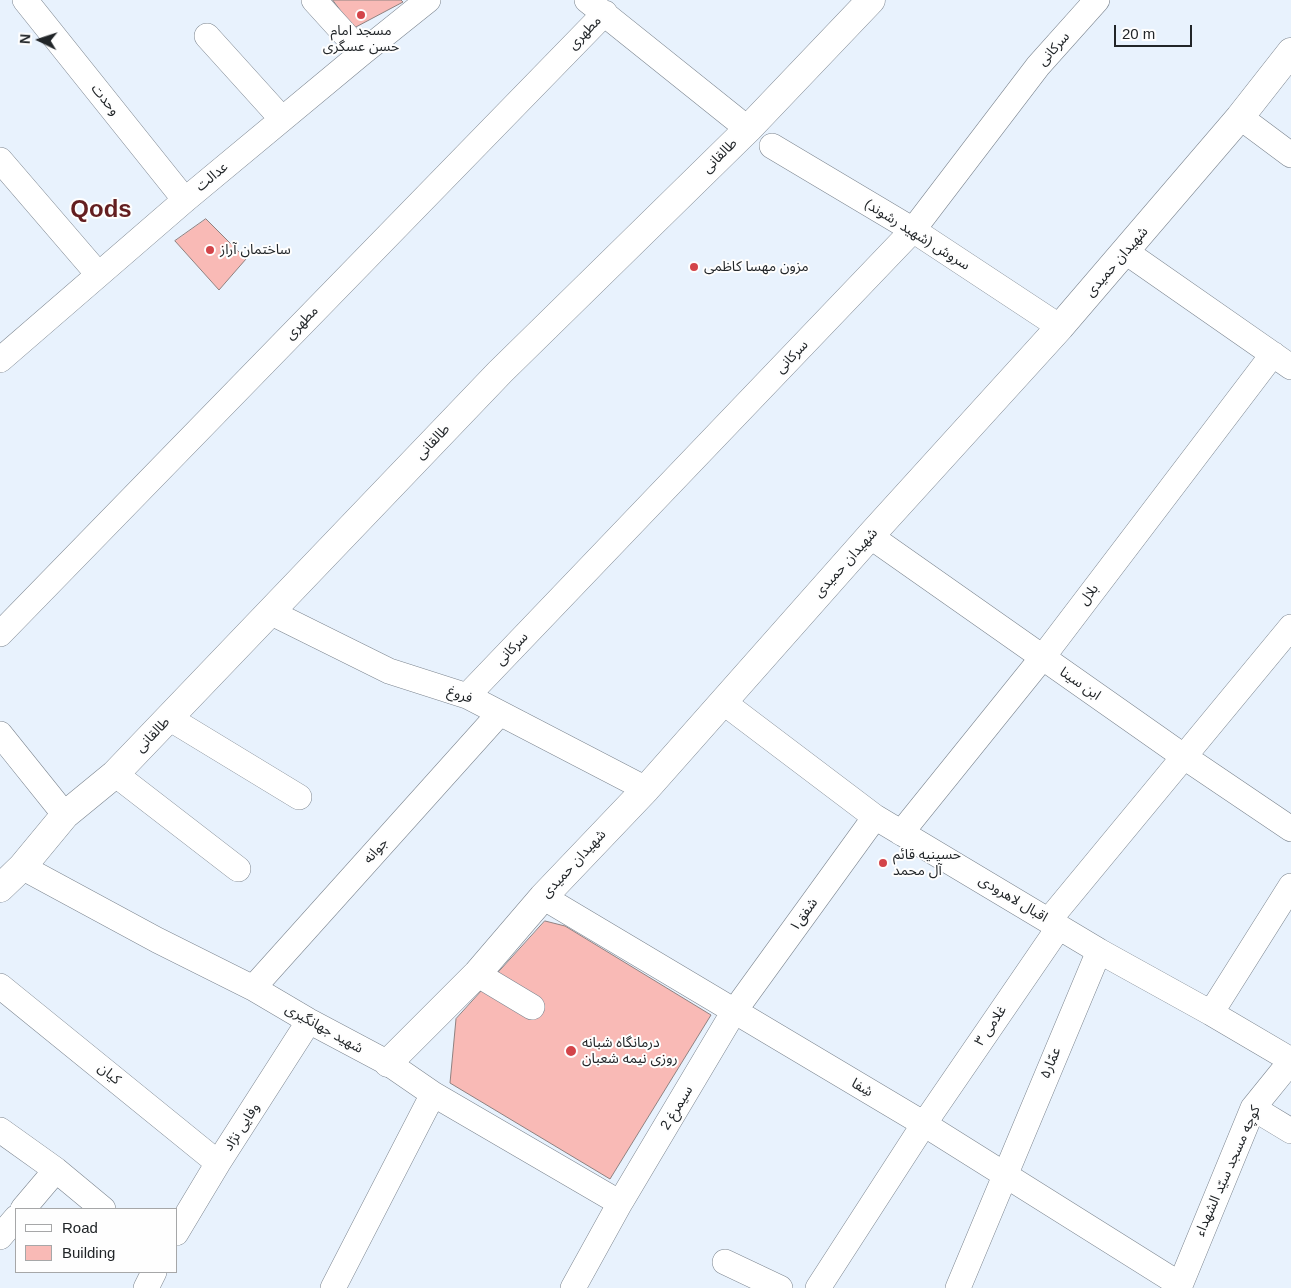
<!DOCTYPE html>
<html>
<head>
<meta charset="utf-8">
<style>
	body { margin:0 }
	#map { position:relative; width:1291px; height:1288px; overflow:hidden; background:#e8f2fd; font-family:Arial,sans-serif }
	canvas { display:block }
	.legend { position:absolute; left:15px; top:1208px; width:162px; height:65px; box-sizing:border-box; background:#fefefe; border:1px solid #a6a7a8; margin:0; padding:6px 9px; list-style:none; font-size:15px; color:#212528 }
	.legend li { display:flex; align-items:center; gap:10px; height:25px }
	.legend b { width:25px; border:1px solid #a6a7a8 }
	.north { position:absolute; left:15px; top:15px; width:50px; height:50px; -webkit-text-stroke:4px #fefefe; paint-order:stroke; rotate:274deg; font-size:14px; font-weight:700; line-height:20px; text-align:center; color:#212528 }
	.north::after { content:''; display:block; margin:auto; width:18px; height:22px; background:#212528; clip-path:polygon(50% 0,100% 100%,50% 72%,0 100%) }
	.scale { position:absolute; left:1114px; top:25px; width:78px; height:22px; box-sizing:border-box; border:2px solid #212528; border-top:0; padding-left:6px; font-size:15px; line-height:18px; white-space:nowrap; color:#212528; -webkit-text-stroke:4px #fefefe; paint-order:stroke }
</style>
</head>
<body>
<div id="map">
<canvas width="1291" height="1288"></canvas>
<ul class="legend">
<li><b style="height:6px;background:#fff"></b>Road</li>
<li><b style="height:14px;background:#f9bab6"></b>Building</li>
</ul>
<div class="north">N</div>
<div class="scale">20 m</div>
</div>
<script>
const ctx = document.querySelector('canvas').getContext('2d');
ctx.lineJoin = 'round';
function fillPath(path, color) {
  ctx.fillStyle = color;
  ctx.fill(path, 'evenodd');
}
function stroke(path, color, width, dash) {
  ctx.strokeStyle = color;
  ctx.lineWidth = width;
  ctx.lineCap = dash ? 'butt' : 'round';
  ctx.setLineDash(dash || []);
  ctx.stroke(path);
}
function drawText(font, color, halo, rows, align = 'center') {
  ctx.font = font + ' Arial,"Noto Sans Arabic",sans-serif';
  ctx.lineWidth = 4;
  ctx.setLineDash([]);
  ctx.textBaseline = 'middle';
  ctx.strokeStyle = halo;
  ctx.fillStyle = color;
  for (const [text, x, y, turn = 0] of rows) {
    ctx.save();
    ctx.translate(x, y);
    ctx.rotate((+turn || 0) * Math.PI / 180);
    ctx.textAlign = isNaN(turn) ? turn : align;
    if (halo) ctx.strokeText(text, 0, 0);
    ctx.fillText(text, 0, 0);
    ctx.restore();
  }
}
const building = new Path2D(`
	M333,0H401L403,2L354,28Z
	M206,219L246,259L219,290L175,241Z
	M545,921L565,926L711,1015L610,1179L450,1083L456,1019Z`);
const street = new Path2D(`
	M25,0L185,200
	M314,0L362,53
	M587,0L748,129
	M207,36L282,119
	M1240,117L1291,155
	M772,146L913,230L1060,327
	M0,160L98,274
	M1126,252L1291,367
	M0,360L185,200L362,53L428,0
	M870,536L1183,756L1291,829
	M270,612L389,671L467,696L646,789
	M0,634L605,13
	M467,696L913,230L1038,66L1097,0
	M723,702L875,817L1099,951L1211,1013L1291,1060
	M169,718L299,797
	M0,734L65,815
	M115,774L238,869
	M901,833L1042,658L1273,354
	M22,867L157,940L253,988L309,1021L388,1063L433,1094L620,1203
	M543,897L924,1124L1179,1284
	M1049,920L1291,627
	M477,974L532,1007
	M0,986L218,1163
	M253,988L499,714
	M1211,1013L1291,886
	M1253,1108L1291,1131
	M0,1130L56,1170L103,1209
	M23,1209L56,1170
	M176,1233L218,1163L309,1021
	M0,1237L16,1218
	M725,1262L780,1288
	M146,1288L154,1272
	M333,1288L433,1094
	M573,1288L620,1203L733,1013L875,817
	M818,1288L924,1124L1059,927
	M958,1288L1099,951
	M1179,1288L1253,1108L1291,1061`);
const secondary = new Path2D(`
	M0,888L22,867L65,815L115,774L500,372L748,129L871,0
	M388,1063L477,974L543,897L646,789L870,536L1060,327L1240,117L1291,52`);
const markers = [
	[361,15,5,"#d34449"],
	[210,250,5,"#d34449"],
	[694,267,5,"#d34449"],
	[883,863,5,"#d34449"],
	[571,1051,6,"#d34449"]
];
const poiNames = [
	["مسجد امام",361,31,"center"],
	["حسن عسگری",361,47,"center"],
	["ساختمان آراز",220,250],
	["مزون مهسا کاظمی",704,267],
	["حسینیه قائم",893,855],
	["آل محمد",893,871],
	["درمانگاه شبانه",582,1043],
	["روزی نیمه شعبان",582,1059]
];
const streetNames = [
	["مطهری",585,33,-46],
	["سرکانی",1054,49,-48],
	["وحدت",105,100,51],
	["طالقانی",720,156,-45],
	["عدالت",212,177,-40],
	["سروش (شهید رشوند)",917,235,32],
	["شهیدان حمیدی",1117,262,-49],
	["مطهری",302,323,-46],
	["سرکانی",792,357,-46],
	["طالقانی",433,442,-46],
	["شهیدان حمیدی",846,563,-48],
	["بلال",1089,595,-53],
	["سرکانی",512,649,-46],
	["ابن سینا",1080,684,35],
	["فروغ",460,695,21],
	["طالقانی",153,735,-46],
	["جوانه",376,851,-48],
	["شهیدان حمیدی",574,864,-47],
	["اقبال لاهرودی",1013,899,31],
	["۱شفق",804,915,-54],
	["غلامی ۳",991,1026,-56],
	["شهید جهانگیری",324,1029,29],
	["۵عمّار",1051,1063,-67],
	["کیان",109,1074,39],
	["شِفا",862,1088,30],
	["سیمرغ 2",677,1108,-59],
	["وفایی نژاد",242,1127,-57],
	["کوچه مسجد سیّد الشهداء",1228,1171,-66]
];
const townNames = [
	["Qods",101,210]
];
fillPath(building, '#f9bab6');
stroke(building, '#8f8180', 1);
stroke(street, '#7c858f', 26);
stroke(secondary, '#7c858f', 29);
stroke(street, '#fff', 25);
stroke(secondary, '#fff', 28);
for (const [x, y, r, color] of markers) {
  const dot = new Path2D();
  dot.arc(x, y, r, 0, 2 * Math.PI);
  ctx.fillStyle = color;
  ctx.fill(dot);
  stroke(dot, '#fefefe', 2);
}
drawText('14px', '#212528', '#fefefe', poiNames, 'left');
drawText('14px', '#212528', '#fefefe', streetNames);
drawText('bold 24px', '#631e20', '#fefefe', townNames);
</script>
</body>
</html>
